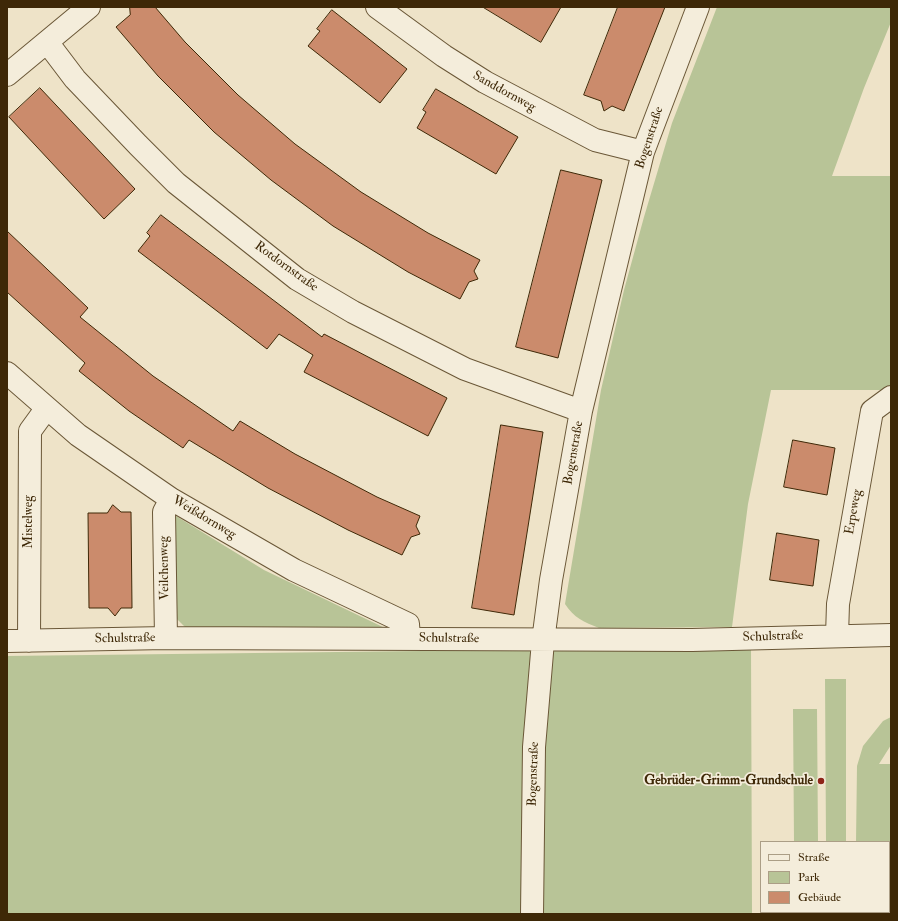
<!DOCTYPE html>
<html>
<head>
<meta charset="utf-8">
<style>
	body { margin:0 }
	#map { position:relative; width:898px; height:921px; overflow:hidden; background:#eee3c8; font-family:"IM FELL Double Pica",serif }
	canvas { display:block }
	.frame { position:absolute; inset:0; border:8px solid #3e2807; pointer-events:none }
	.legend { position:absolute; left:760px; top:841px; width:130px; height:72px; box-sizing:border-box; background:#f4eddb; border:1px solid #ab9e86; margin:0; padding:5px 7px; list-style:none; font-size:12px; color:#3e2807 }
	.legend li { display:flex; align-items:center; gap:8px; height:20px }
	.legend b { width:20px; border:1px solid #ab9e86 }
</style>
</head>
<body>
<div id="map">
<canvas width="898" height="921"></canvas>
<div class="frame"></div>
<ul class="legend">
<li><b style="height:5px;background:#f4eddb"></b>Straße</li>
<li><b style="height:11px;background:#b8c497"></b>Park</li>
<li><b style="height:11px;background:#cb8b6c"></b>Gebäude</li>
</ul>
</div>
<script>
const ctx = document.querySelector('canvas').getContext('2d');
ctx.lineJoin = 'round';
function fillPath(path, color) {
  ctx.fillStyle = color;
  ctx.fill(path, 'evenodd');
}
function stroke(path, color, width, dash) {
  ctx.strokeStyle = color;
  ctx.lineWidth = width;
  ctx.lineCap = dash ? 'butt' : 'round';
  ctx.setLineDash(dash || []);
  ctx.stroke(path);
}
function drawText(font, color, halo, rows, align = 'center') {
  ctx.font = font + ' "IM FELL Double Pica",serif';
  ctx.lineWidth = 3.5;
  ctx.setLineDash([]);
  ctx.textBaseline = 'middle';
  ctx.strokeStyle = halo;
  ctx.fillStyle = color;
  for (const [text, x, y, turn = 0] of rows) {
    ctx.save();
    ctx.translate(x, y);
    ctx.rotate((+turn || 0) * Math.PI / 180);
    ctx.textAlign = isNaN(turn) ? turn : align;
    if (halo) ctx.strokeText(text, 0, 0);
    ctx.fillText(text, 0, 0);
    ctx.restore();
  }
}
const green = new Path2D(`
	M717,7H891V22L864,88L832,176H891V390H771L748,504L732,627L599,628C584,622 574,618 565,604L601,390L624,290L644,217L672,123Z
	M176,516L264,570L387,629L185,627L175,617L174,521Z
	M751,647L752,914H7V656Z
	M825,679H846V842H826Z
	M793,709H817L818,842H794Z
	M891,717V745L879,764H891V914H855V912H889V842H856L857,766L863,746L883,721Z`);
const building = new Path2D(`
	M130,7H155L185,42L238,95L295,144L361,192L428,233L480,260L474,271L478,279L469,282L460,299L408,272L333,226L271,180L214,132L158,76L116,27L130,15Z
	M483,7H561L541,42Z
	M618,7H665L624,111L612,106L604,111L601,101L584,95Z
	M332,10L407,69L380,103L308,46L320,31L317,29Z
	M40,88L135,189L104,219L9,117Z
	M436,89L518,137L496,174L417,128L426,112L423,110Z
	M561,170L602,180L558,358L516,347Z
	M161,215L322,337L324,334L447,398L428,436L304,372L313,355L279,334L267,349L138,251L150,236L147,233Z
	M7,231L88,308L80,317L153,376L233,431L240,421L295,454L377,497L420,516L416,526L420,534L411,537L402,555L348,530L268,488L189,440L183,448L129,411L79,371L85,363L7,292Z
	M501,425L543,432L514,615L472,608Z
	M793,440L835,448L827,495L784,487Z
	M113,505L121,512H131L132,608H121L115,616L108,608H89L88,513H107Z
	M777,533L819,540L813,586L770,580Z`);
const minor = new Path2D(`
	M377,7L444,56L485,82L595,140L643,152
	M47,42L75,79L138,145L176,183L297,279L353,312L465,369L581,411
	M7,75L89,7
	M7,373L78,435L171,499L294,570L408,624L409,638
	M837,636L838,604L872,411L891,397
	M166,638L164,512L171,499
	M7,641L166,638L692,640L891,635
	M29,641L30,431L46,409
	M532,914L534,747L543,641L551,580L581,411L643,152L698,7`);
const markers = [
	[821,781,4,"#8f2418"]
];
const streetNames = [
	["Sanddornweg",504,92,29],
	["Bogenstraße",650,138,-72],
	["Rotdornstraße",286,267,36],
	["Bogenstraße",574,453,-80],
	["Erpeweg",854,512,-80],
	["Weißdornweg",204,518,31],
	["Mistelweg",29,522,-90],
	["Veilchenweg",165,568,-91],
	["Schulstraße",773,637,-2],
	["Schulstraße",125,639,-1],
	["Schulstraße",449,639,1],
	["Bogenstraße",534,774,-88]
];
const poiNames = [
	["Gebrüder-Grimm-Grundschule",813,781]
];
fillPath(green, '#b8c497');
fillPath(building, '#cb8b6c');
stroke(building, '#3e2807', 1);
stroke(minor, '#6a5737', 24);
stroke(minor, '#f4eddb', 22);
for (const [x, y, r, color] of markers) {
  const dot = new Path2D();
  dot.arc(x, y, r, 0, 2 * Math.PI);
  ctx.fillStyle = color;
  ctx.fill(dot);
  stroke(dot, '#f4eddb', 1.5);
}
drawText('13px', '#3e2807', '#f4eddb', streetNames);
drawText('bold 13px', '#3e2807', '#f4eddb', poiNames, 'right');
</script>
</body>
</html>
